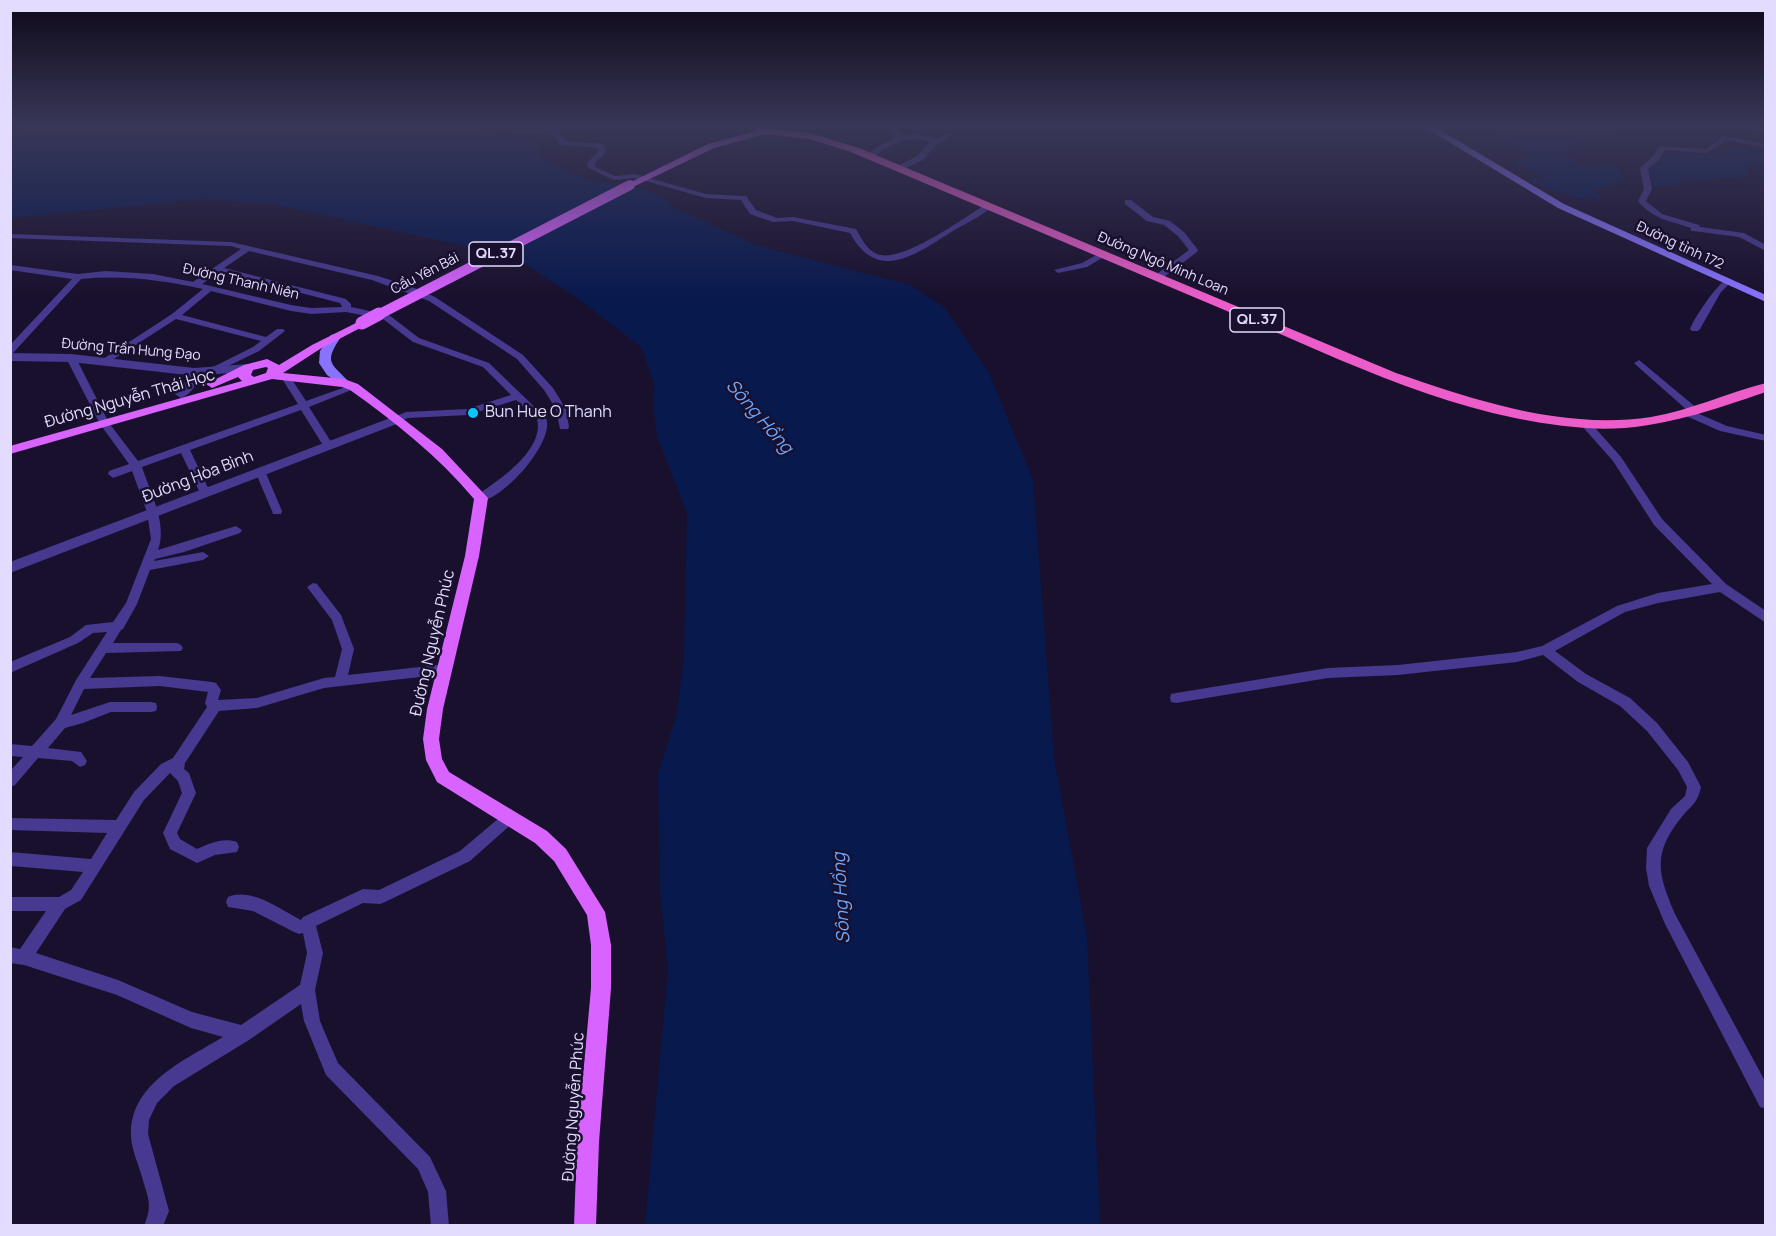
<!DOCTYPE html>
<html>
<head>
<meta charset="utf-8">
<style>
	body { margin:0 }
	#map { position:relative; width:1776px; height:1236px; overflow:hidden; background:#19102d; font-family:Manrope,sans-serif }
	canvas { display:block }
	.frame { position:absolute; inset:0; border:12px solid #e4dcff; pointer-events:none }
</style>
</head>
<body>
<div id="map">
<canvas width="1776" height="1236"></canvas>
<div class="frame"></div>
</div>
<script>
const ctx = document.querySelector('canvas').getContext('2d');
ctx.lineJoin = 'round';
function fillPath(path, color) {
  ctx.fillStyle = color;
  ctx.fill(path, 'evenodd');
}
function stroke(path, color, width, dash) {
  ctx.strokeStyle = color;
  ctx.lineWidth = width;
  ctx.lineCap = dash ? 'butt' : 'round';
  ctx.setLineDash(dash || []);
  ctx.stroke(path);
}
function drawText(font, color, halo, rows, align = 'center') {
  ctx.font = font + ' Manrope,sans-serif';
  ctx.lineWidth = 5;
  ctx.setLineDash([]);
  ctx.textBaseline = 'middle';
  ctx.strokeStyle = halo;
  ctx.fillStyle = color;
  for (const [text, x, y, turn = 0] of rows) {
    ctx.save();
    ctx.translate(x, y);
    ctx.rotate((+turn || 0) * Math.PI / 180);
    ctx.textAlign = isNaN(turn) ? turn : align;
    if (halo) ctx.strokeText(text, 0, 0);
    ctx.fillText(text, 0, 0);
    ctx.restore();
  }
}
const water = new Path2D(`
	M35,127H479C497,138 520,135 539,144V156C552,163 566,172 581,177C607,187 657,183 673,207L756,245L910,285L943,306L989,373L1033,480L1054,758L1087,937L1100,1225H645L668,969L660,890L658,774L677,713L684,656L687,513L657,436L653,405L655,387L642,348L575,296L521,262L457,244L277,205L203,199L11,218V134Z
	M1486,127H1611L1621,133L1611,137L1575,141L1577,144L1562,151C1577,170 1595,166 1616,165L1626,181L1594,190L1602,199L1576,198L1527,181L1545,177L1516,165L1514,161L1528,156L1494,130Z
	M1730,147L1765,152V165L1756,164L1746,168L1748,176L1702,180L1682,178L1681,183L1671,186H1654L1648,177V167L1662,162L1664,156C1685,145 1709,166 1730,147Z`);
const minor = new Path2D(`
	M495,127L521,130L556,128L565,141L604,144L606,152L595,163V167L615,176L635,174L706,194L743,196H746L756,210L777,218L793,217L856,229C862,239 866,249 877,254C901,264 964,218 986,204L993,206C982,216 966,223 953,231C916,254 878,284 850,233L793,221L773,222L750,214L741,200L706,198L635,178L614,180L588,168L587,163L598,152V148L560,145L551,132L521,134Z
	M886,127H894L904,136L916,134L936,139L948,134L952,136L936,145L923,160L899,171L895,169L896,167L917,156L930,142C911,135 895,141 879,153C874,156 873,159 866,159V155L882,144L897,137Z
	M1746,127H1757L1766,130V135Z
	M1723,136L1766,144V148L1727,140L1707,153L1665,150L1658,161L1648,169L1652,189L1646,201L1662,214L1699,225L1700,227L1744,233L1766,245V251L1739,237L1694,231H1691V228C1671,221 1652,219 1638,201L1644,189L1640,168L1652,157L1660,146L1706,149Z
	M1125,200H1131L1153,217L1170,221L1184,232L1198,250L1197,252L1160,280H1154V276L1189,250L1178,236L1164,225L1147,221L1125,204Z
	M10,234L231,242L378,276L412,287L435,297L523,355L553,388L566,409L569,427L568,429H560L556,409L544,390L517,359L429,301L372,280L249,251L224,268L346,299L351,304V307L389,315L419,338L489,363L546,418C556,442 499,505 477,501L476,498L477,495C498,481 545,450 537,419L516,400L468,415L408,418L398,422L394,421V417L406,412L467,409L511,395L483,367L413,342L383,319L346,312L311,314L291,311L211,291L182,315L266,337L277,329H283L285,331L259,351L212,374L209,373V369L253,347L261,341L176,319L106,364L101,361L103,359L172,314L203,289C162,280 122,275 81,279L13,353L10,354V345L72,279L10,270V265L78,274L106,271L153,274L193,282L241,249L231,246L10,238ZM219,272L340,303L342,307L311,308L291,305L202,284Z
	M1100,253L1107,255L1087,267L1058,273L1054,270L1082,263Z
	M1727,279L1731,282L1721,292L1700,329L1698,331H1692L1690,329C1694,318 1717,284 1727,279Z
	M71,355L76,358L109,423L138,461L298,404L281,377L283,375H289L306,401L351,385L354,384L359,387L309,407L333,445L332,447H324L301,410L190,450L210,492L209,495H201L181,453L142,467C150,492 168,525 158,550L236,526L242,530L240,533L184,552L155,559L154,561L203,552L209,556L203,560L150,570L137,604L123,629L121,630L113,643H177L181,645L183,648L181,651L106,653L90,678L160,676L212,682L216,683L221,690L218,700L257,698L324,678L335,677L342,649L332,620L307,587L313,583L317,584L341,615L354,649L348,675L446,664L450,665L452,669L450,673L446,674L324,688L257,708L219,711L185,763L184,769L189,773L196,793L177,833L180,839L197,849C210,843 224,837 237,842L239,847L237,852L215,855L197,863L170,849L163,833L182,793L178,781L170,773L144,800L81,900L65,909L36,953L118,980L192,1012L241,1025L300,985L307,953L303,933L299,934L294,932L253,911L228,907L226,902L228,897C252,887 281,910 301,920L303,917L363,889L379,890L460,851L505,813L510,811L515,813L517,817L515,821L470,861L385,902L380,904L363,903L316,926L323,953L315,990L320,1021L328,1040L338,1063L430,1157L446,1191L449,1226H431L428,1192L418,1169L326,1075L304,1021L301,1004L249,1040L174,1086L157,1103L149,1120L148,1134L169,1211L163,1226H144C153,1204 148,1199 142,1177C138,1163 130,1146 131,1132C132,1082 187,1059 223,1037L191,1028L117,995L24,965L10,963V947L20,949L46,911H10V897H59L71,890L83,872L10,866V852L91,859L107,833L10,830V818L116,820L134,792L161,764L173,758L207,707L205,703L208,692L160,686L84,689L71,715L110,702H151L156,703L157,707L156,711L151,712H111L83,723L65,728L48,748L81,752L87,761L85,765L80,767L72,761L38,758L15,785L10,787V771L23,757L10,756V744L32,746L56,719L76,680L107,632L93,633L78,643L10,673V662L70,637L86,625L113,622L126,603L151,539L147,512L132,471L113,478L108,474L109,471L129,464L100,424L66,358Z
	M1639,360L1698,409L1699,411L1697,413L1727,426L1766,435V441L1720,431L1684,415L1683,413L1687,410L1636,365L1634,363Z
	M1585,420L1589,421L1621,457L1662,519L1726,584L1766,611V623L1720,592L1658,603L1625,612L1555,651L1586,674L1630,698L1657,723L1688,762L1701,787C1697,805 1691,805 1681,818C1652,854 1658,874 1675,914L1766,1083V1109L1760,1107L1665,924L1649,886L1646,868L1647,848L1671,809L1685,796L1687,787L1678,770L1647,731L1620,706L1578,682L1543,655L1517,662L1398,675L1328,678L1176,703L1171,702L1170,698L1171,694L1176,693L1328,668L1398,665L1517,652L1542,646L1617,606L1658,593L1712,584L1654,525L1613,461L1581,425V421Z
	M260,467L265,471L282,511L281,514H273L272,511L255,471Z`);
const tertiary = new Path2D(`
	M10,353L71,354L194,368L248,364L254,368L248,372L199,375C198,384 190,395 181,398L175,394L186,381L187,375L71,362L10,361Z
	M398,415L402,416L404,419L402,422L10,573V562Z`);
const secondary = new Path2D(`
	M1424,127H1435L1564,204L1766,295V302L1558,208Z
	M335,334L341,337C322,364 333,364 350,383L344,387L327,375L319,363L320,351L331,335Z`);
const primary = new Path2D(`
	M763,129L767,132L766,134L714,148L633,187L625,185L708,144Z
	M362,320L368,323L366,325L320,349L283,373L344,379L358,384L442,449L488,498L479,556L443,709L439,739L442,759L449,772L547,831L566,849L605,912L611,945V988L599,1142L596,1226H574L577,1142L591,988V945L587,915L554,861L535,843L437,782L426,760L423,739L427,709L465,556L474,499C438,456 395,422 350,390L342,387L272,379L10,454V446L242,381L238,377L212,388L206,384L244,365L267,359L279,365L312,345ZM266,367L268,368L266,373L254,377L251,375L253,370Z`);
const trunk = new Path2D(`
	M755,127L810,133L859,148L1396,373C1477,401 1564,430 1651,417C1691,410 1727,393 1766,383V392C1707,412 1648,433 1585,428C1461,419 1346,362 1234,314C1106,260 979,206 851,152L810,139L760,134Z`);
const primaryBridgeFar1 = new Path2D(`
	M376,316L630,185`);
const primaryBridge = new Path2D(`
	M362,323L379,314`);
const markers = [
	[473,413,6,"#08c8ff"]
];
const farStreetnames = [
	["Đường tỉnh 172",1680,246,25],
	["Đường Ngô Minh Loan",1163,264,23],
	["Cầu Yên Bái",425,274,-27],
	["Đường Thanh Niên",241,282,13],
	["Đường Trần Hưng Đạo",131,350,5]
];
const shields = [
	[496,254,54],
	[1257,320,54]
];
const shieldNames = [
	["QL.37",496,254],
	["QL.37",1257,320]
];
const streetNames = [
	["Đường Nguyễn Thái Học",130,399,-16],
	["Đường Hòa Bình",198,477,-21],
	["Đường Nguyễn Phúc",433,643,-77],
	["Đường Nguyễn Phúc",574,1107,-86]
];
const poiNames = [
	["Bun Hue O Thanh",485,413]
];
const waterNames = [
	["Sông Hồng",759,417,49],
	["Sông Hồng",842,898,-93]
];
fillPath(water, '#08194e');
fillPath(minor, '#46398f');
fillPath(tertiary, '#46398f');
fillPath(secondary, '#8873ff');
fillPath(primary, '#d863ff');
fillPath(trunk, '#ec5dc9');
stroke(primaryBridgeFar1, '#d863ff', 10);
stroke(primaryBridge, '#d863ff', 13);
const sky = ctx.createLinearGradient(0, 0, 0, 300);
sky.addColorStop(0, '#0e0919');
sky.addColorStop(0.42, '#383757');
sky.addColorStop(1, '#38375700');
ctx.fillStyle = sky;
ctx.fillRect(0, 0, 1776, 300);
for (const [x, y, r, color] of markers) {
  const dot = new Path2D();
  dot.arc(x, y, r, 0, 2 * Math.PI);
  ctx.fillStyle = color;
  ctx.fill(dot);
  stroke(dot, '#19102d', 2);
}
drawText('14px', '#e4dcff', '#19102d', farStreetnames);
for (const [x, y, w] of shields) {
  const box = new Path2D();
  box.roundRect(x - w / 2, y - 12, w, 24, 4.5);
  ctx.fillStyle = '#19102d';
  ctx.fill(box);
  stroke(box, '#e4dcff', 1.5);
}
drawText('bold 15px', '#e4dcff', null, shieldNames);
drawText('16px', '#e4dcff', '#19102d', streetNames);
drawText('16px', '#e4dcff', '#19102d', poiNames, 'left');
drawText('italic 18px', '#6aa8ff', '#19102d', waterNames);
</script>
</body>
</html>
